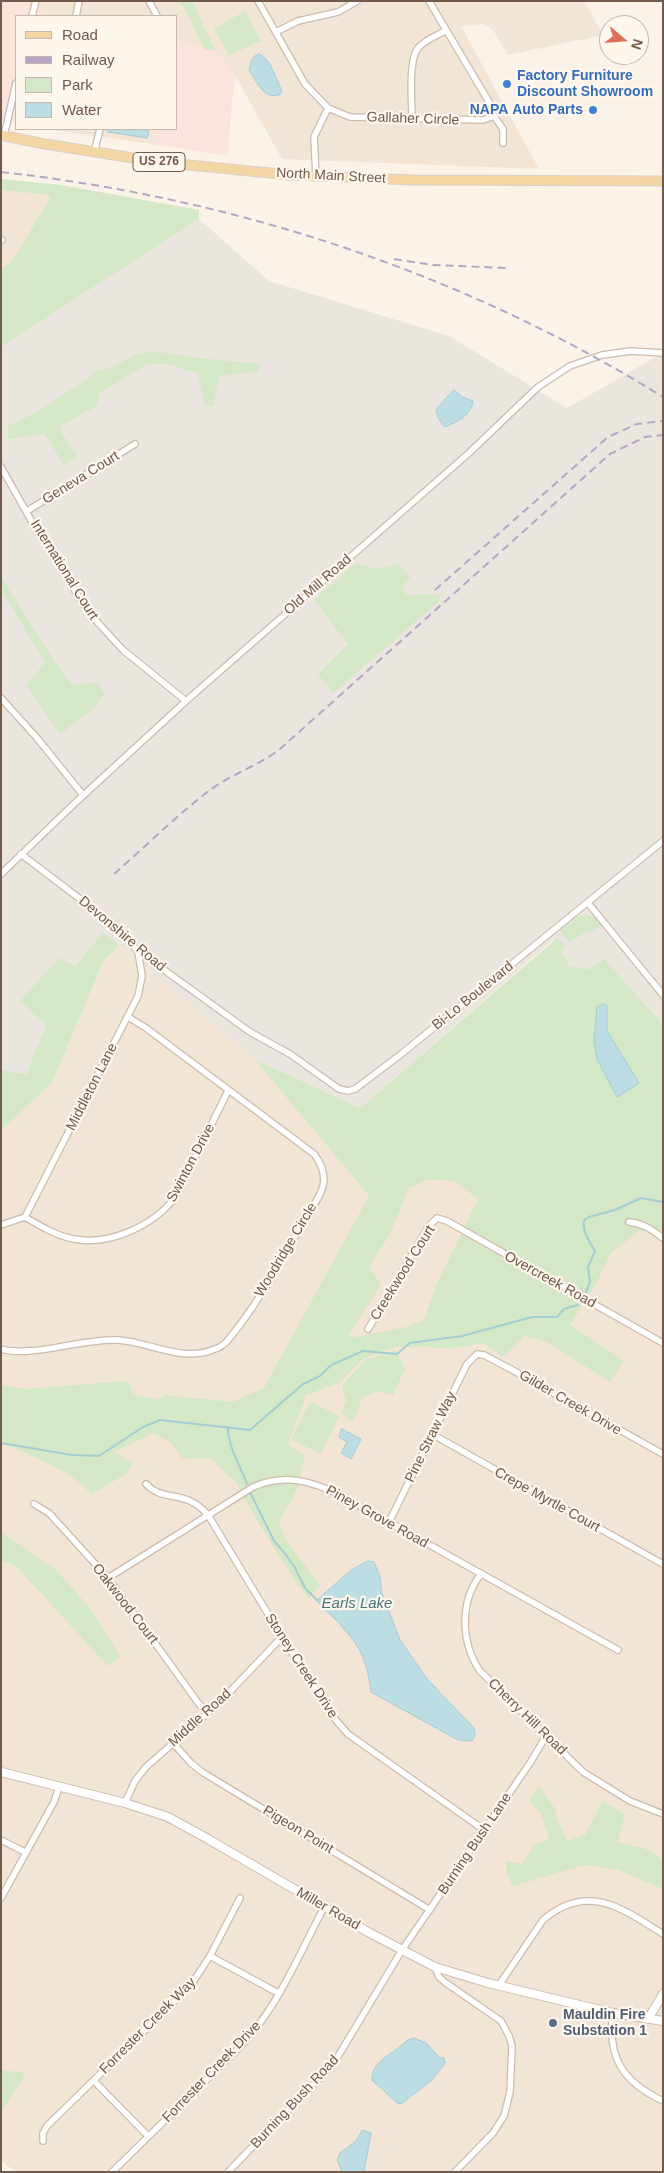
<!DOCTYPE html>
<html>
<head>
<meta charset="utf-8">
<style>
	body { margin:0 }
	#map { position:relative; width:664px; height:2173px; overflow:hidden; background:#fbf3e7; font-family:Arial,sans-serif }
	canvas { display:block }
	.frame { position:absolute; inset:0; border:2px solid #725a4d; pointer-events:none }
	.legend { position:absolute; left:15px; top:15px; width:162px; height:115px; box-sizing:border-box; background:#fef7ed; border:1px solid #c6b8ad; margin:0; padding:6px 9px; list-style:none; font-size:15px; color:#725a4d }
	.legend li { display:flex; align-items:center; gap:10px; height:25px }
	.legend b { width:25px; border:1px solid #c6b8ad }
	.north { position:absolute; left:599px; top:15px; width:50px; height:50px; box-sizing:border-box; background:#fef7ed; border:1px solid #c6b8ad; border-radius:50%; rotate:108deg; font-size:14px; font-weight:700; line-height:20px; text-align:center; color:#725a4d }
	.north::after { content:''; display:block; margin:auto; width:18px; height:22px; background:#db7255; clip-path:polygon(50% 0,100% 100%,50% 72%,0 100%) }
</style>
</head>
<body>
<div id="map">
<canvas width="664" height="2173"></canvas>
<div class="frame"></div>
<ul class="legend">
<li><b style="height:6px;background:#f4d6a4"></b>Road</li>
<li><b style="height:6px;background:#b6a6c4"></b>Railway</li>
<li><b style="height:14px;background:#d4e7c6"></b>Park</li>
<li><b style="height:14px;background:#bcdde3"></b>Water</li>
</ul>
<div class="north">N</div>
</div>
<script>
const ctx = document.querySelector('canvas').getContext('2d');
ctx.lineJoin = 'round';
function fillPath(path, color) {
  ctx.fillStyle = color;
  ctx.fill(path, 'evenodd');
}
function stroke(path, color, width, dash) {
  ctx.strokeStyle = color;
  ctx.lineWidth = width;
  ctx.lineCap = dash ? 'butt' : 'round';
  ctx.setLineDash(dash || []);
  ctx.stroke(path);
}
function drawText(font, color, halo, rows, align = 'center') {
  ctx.font = font + ' Arial,sans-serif';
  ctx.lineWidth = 4.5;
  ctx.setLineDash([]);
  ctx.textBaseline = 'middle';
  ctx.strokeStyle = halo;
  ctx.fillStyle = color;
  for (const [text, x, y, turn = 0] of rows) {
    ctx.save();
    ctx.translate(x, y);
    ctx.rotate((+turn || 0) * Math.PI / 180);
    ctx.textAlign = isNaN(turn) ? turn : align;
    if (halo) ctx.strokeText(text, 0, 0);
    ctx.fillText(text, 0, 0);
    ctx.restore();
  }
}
const residential = new Path2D(`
	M1,1H181L204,49L176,40V16H39L42,4Z
	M192,1H584L603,35L508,55L493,30L483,24L461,26L539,169L282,159L236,77L216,51Z
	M46,129H154L151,144Z
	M1,190L48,195L50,198L10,264L3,267L1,270Z
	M120,945L254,1059L369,1196L408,1189L427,1180L455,1181L663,1209V2172H16L1,2161V2113L25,2074L1,2070V1130L52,1083L103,962Z`);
const commercial = new Path2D(`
	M1,1L42,4L39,16H16V124L1,121Z
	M176,40L216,51L236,77L232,100L228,156L151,144L154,129H176Z`);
const industrial = new Path2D(`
	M199,219L269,281L449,336L567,408L663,353V1024L604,959L587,970L568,967L569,960L560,955L554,939L360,1108L254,1059L120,945L103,932L75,966L20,1001L46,1025L26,1074L1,1070V347Z`);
const green = new Path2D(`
	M181,1H192L216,51L204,49Z
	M245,11L261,41L229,55L214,29Z
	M1,179L61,185L199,210V219L1,347V270L3,267L10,264L50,198L48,195L1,190Z
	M153,351L198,358L261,364L258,372L219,376L213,406H205L198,374L166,364H147L100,393L97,406L62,425L61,432L77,456L64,465L45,434L8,439V426L31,415L88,379L94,371L111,368L134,355Z
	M356,563L377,569L399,564L410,577L402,588L406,595L441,594L438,602L333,693L318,674L348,644L314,600Z
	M1,577L55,662L72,685L98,682L104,695L92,710L60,734L26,685L45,663L1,589Z
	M578,916C588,915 595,915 601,924L590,934L586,931L570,943L560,931Z
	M103,932L120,945L103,962L52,1083L1,1130V1070L26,1074L46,1025L20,1001L59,958L75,966Z
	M557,938L565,944L561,955L569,960L568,967L575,966L579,969L581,967L587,970L604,959L663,1024V1232L660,1231H639L611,1253L596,1284L570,1325L624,1361L610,1382L547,1342L525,1336L502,1357L484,1343L450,1349L429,1347H395L363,1359L339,1383L306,1395L288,1445L305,1456L298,1488L279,1521L287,1542L320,1585L309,1598L295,1581L255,1517L237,1483L210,1458L183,1459L170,1442L153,1433L115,1452L133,1464L126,1474L91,1494C68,1468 32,1456 1,1443V1385L25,1389L127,1381L134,1394L159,1400L165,1395L232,1402L264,1388L369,1196L254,1059L360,1108ZM427,1180L455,1181L478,1199L435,1288L424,1320L406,1327L351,1338L349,1334L381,1285L369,1267L390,1234L408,1189Z
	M396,1350L405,1369L393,1395L376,1391L362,1398L353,1422L341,1414L346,1401L342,1386L365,1360Z
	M310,1402L339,1416L321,1454L291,1439Z
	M1,1532L55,1569L89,1607L120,1656L108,1666L16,1566L1,1561Z
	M539,1785L555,1809L558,1821L567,1841L585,1835L603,1801L625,1814L618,1842L649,1850L663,1860V1889L619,1870L585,1865L513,1886L506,1872V1861L522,1864L533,1846L549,1839L541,1814L529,1801Z
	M1,2070L26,2073L1,2113Z`);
const water = new Path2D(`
	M259,54C271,58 276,80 282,91L279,95C262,99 257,81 249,70C251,63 251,56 259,54Z
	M109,129H144L149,132L147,138L108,132Z
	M454,390L462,397L473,401C471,416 458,421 445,427L438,418L436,410Z
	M603,1004L607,1006V1031L639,1083L617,1097L597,1059L594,1041L597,1007Z
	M342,1429L361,1439L351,1459L341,1453L347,1442L339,1437Z
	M368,1561L374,1562L380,1577L382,1593L400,1640L428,1680L474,1728L475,1735L472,1741L458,1740L371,1692C366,1656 360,1646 336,1620C329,1613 322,1608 317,1600L350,1571Z
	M414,2038L426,2043L440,2058H444L445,2063L432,2080L401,2104L397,2103L372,2080C372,2064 385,2058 397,2049C404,2044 405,2040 414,2038Z
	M363,2130L371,2133L364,2172H342L337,2160L340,2153L355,2142Z`);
const stream = new Path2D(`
	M586,1292L590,1282L588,1267L595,1251C590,1242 582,1232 584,1220L589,1217L615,1210L641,1198L663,1202
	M228,1427C228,1447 240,1465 247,1484
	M1,1443L72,1455L99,1456L143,1427L160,1420L250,1430L303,1384L320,1376L331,1365L363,1351L397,1354L410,1343L462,1336L532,1317H557L564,1309L578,1305
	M251,1494L274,1541L283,1551L294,1566L305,1588L317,1600`);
const minor = new Path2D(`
	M149,1L157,16
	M258,1L305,84L328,108L350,117L483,120L494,116L492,107L429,1
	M32,16L36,1
	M76,16L79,1
	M276,32L298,21L338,12L357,1
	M494,116L503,129V143
	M412,119C412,102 408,61 418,48C425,40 436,36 445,31
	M4,136L16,83
	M94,153L100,129
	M316,176L314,137L328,108
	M1,240H2
	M1,467L36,529L89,613L123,650L186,701
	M27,511L135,444
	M1,698L37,738L83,795
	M21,854L105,918L138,951L250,1032L290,1054L339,1089L348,1091L355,1089L400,1055L663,841
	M1,874L75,803L186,701L469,453L538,387L570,366L602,355L631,351L663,353
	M588,903L663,995
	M25,1217L138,996L142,976L138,951
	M629,1222C643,1223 652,1230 663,1238
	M1,1225L25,1217C40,1226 57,1236 74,1239C110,1246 155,1225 176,1196L228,1091
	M368,1329L429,1226L437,1218L447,1221L663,1343
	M1,1349C34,1358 81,1338 118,1340C150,1342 183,1363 215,1349C222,1347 228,1341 232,1335C259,1302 280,1262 301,1226C308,1213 320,1199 323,1186C326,1173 321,1163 314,1154L146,1028L128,1017
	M432,1434L663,1564
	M146,1484C163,1503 185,1488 208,1515L282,1637L334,1718L348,1734L484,1830
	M34,1504L49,1513L108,1578L199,1704L208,1712
	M389,1522L467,1364L477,1354L484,1355L518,1373L663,1454
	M481,1574C459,1602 461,1643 480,1671L583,1772L630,1801L663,1814
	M108,1578L253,1487C285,1473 312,1481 342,1496L618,1650
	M173,1743L191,1763L202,1772L430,1910
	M125,1803L135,1781L146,1767L219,1703L282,1637
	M1,1840L25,1852
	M1,1898L54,1802L59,1787
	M210,1956L278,1993
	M435,1967L439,1977L446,1983L501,2021L509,2036L512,2046L510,2092L504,2116L493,2133L455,2172
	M499,1985L543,1920C587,1882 622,1908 663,1934
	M613,2013C607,2058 623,2082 663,2101
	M94,2081L148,2136
	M43,2141V2133L47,2126L191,1985L210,1956L240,1898
	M112,2172L239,2048C277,2009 299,1955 324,1907
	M228,2172L334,2063L402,1950L530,1763L546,1736`);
const tertiary = new Path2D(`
	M1,1772L125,1803L168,1817L208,1839L368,1932L435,1967L488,1983L613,2013L663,2021
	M648,2019L663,1994`);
const primary = new Path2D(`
	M1,135L39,143L158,162L290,175L413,180L663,181`);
const rail = new Path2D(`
	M1,172C235,198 463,273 663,397
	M394,259L432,265L508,268
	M435,590L608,437L637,424L663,421
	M114,874C146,846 177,815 210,790C232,774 258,766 280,749L610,454L645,437L663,435`);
const markers = [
	[507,84,5,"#3f7fe0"],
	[593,110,5,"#3f7fe0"],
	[553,2023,5,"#5c6f8a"]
];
const shields = [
	[159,162,52]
];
const shieldNames = [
	["US 276",159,162]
];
const shopNames = [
	["Factory Furniture",517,76],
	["Discount Showroom",517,92],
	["NAPA Auto Parts",583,110,"right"]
];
const streetNames = [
	["Gallaher Circle",413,119,2],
	["North Main Street",331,176,3],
	["Geneva Court",81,478,-32],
	["International Court",64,570,58],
	["Old Mill Road",318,585,-41],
	["Devonshire Road",122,934,40],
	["Bi-Lo Boulevard",473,996,-39],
	["Middleton Lane",92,1087,-63],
	["Swinton Drive",191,1163,-62],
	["Woodridge Circle",286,1250,-59],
	["Creekwood Court",403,1273,-58],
	["Overcreek Road",550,1280,29],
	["Gilder Creek Drive",570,1403,30],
	["Pine Straw Way",431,1437,-64],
	["Crepe Myrtle Court",547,1500,29],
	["Piney Grove Road",377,1517,29],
	["Oakwood Court",125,1604,52],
	["Stoney Creek Drive",301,1666,57],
	["Cherry Hill Road",527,1717,44],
	["Middle Road",200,1718,-42],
	["Pigeon Point",298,1830,31],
	["Burning Bush Lane",475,1844,-56],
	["Miller Road",328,1909,30],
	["Forrester Creek Way",148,2026,-45],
	["Forrester Creek Drive",212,2072,-46],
	["Burning Bush Road",295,2102,-47]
];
const serviceNames = [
	["Mauldin Fire",563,2015],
	["Substation 1",563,2031]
];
const waterNames = [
	["Earls Lake",357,1604]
];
fillPath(residential, '#f2e5d6');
fillPath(commercial, '#fae4db');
fillPath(industrial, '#ebe5e0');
fillPath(green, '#d4e7c6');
fillPath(water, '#bcdde3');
stroke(water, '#a4cdd4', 1);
stroke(stream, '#a4cdd4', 2);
stroke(minor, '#ccbbae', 8);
stroke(tertiary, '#ccbbae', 10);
stroke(primary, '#d8d1cd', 11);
stroke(minor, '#fff', 5.5);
stroke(tertiary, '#fff', 8);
stroke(primary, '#f4d6a4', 9);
stroke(rail, '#b6a6c4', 2, [8, 5]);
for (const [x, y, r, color] of markers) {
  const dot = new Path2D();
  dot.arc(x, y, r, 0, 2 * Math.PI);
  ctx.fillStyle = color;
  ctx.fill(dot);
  stroke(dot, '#fef7ed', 2);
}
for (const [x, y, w] of shields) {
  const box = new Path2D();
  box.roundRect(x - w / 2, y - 9.5, w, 19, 4);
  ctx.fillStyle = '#fef7ed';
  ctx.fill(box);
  stroke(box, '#725a4d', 1);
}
drawText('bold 12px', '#725a4d', null, shieldNames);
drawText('bold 14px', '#366cbe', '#fef7ed', shopNames, 'left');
drawText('14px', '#725a4d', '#fef7ed', streetNames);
drawText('bold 14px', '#4e5e75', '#fef7ed', serviceNames, 'left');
drawText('italic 15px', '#45747d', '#fef7ed', waterNames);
</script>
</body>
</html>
